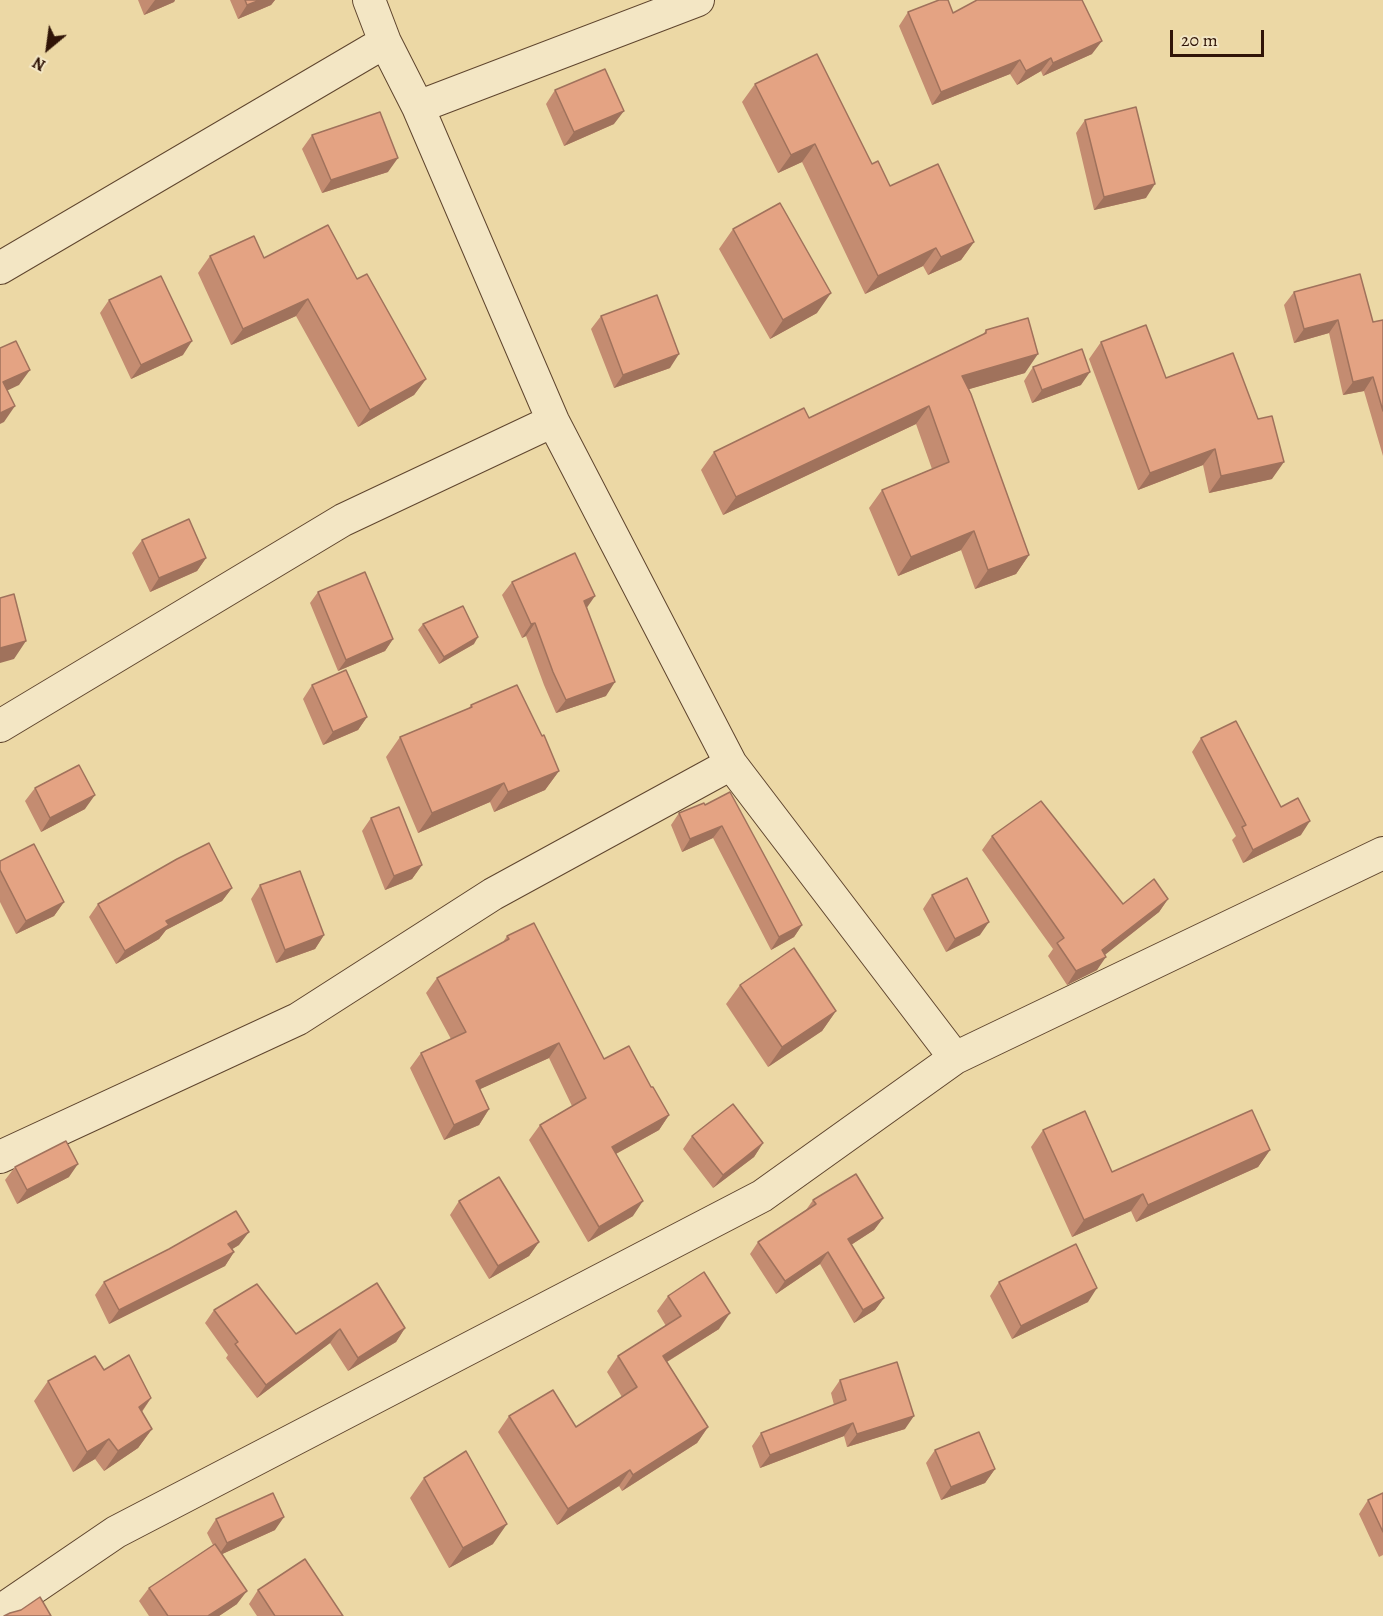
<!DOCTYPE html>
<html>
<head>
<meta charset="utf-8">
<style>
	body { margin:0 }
	#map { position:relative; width:1383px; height:1616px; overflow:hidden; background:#ecd8a5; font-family:Alegreya,serif }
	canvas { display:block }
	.north { position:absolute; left:18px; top:18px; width:60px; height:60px; -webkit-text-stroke:4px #f3e6c4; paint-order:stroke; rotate:209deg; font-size:16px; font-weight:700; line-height:24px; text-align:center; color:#301407 }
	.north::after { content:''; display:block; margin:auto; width:21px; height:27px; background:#301407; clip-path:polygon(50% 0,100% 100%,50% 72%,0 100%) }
	.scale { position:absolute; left:1170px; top:30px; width:94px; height:27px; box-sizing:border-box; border:3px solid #301407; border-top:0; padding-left:8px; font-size:18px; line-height:21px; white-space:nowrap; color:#301407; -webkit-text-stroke:4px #f3e6c4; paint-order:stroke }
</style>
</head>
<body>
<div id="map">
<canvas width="1383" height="1616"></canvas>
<div class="north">N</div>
<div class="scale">20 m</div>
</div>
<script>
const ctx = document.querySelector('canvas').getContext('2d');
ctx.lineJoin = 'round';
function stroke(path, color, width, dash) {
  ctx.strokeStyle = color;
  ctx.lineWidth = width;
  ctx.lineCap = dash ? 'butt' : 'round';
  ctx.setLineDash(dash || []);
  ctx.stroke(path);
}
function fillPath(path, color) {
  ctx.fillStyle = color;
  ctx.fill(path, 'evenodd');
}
const minor = new Path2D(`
	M369,0L385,42L418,107L553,421L731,764L955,1058
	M418,107L698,0
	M0,268L385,42
	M0,726L343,520L553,421
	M0,1157L298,1019L493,894L731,764
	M0,1611L116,1532L762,1196L955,1058L1383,853`);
const wall = new Path2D(`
	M138,0H175L174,2L144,15Z
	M230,0H275L271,5L238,19Z
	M908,12L953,13L1092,54L1043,76L1041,71L1017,85L1010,74L932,105L899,26Z
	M755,84L872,164L890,186L974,242L961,260L928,275L923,266L865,294L802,162L778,173L742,102Z
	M555,90L614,124L564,146L546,104Z
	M1085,120L1146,198L1094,210L1076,133Z
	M312,135L388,172L322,193L302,149Z
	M733,229L817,313L770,339L719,249Z
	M210,256L264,258L357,279L426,379L414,395L358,427L296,316L231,345L198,273Z
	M1294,292L1373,322L1383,320V456L1364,391L1343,395L1329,333L1294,343L1284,305Z
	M109,300L183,355L131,379L100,313Z
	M601,316L670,368L614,388L591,329Z
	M986,330L1025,373L969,389L1029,555L1016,574L975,589L961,550L898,576L869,508L882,490L932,469L916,424L723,515L701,470L714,452L809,418L982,336Z
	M1101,342L1166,378L1272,479L1209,493L1203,465L1138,490L1089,359Z
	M1033,367L1081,385L1032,403L1024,381Z
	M142,540L206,558L197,571L150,592L132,553Z
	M512,582L587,607L606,696L556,713L544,685L526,636L522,638L502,595Z
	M318,592L393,639L385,651L338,671L310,603Z
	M423,624L474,644L439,664L418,630Z
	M312,685L367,717L358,730L323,745L303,699Z
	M471,705L542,736L559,771L545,790L494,812L490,802L418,833L386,757L400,737L468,709Z
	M1201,738L1281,807L1301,835L1243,863L1232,840L1236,836L1192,752Z
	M35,788L85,809L41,832L25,801Z
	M705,805L802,925L794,937L771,950L713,838L682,852L671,825L679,813Z
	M371,818L422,865L412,879L385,890L362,831Z
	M992,836L1123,904L1168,899L1159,912L1105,954L1097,970L1067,985L1048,956L1053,949L982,850Z
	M0,861L64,902L54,916L16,934L0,902Z
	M260,885L324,935L315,949L276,963L251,899Z
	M232,888L222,901L166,930L159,939L116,964L89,917L98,904Z
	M932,895L980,935L946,952L923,909Z
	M507,936L604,1059L651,1087L669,1115L659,1130L616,1154L633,1216L588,1242L529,1140L540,1125L572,1106L549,1058L480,1089L489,1109L479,1125L444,1140L410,1068L421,1053L451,1039L426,993L437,978L503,942Z
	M740,985L836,1011L822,1031L768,1067L726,1004Z
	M1043,1130L1112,1172L1270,1150L1258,1167L1136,1222L1131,1211L1072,1237L1031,1147Z
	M692,1136L763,1143L754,1157L713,1188L683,1149Z
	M15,1167L69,1177L17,1204L5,1180Z
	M813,1200L883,1218L874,1230L851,1245L884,1298L875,1310L854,1323L820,1264L776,1294L750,1254L758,1242L806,1210Z
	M459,1201L539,1242L529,1256L489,1279L450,1215Z
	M239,1245L232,1249L234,1252L225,1266L109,1324L95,1295L104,1282Z
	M999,1282L1088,1302L1012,1339L990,1296Z
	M377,1283L405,1328L396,1342L348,1371L330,1343L257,1398L226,1358L228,1355L205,1323L214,1310L296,1334Z
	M668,1296L719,1329L667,1362L708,1427L697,1443L622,1491L619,1486L557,1525L498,1432L509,1416L576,1427L622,1397L607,1372L618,1356L666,1326L657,1311Z
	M104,1370L151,1398L142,1412L152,1429L138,1448L104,1471L95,1459L73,1472L34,1401L48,1381Z
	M840,1380L905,1429L847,1447L844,1436L760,1468L752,1446L761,1433L834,1405L831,1393Z
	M935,1450L995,1469L985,1483L941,1500L926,1463Z
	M424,1478L493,1544L449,1568L410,1498Z
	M1383,1493V1555L1379,1557L1359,1514L1368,1500Z
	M216,1519L275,1530L222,1554L237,1604L219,1616H149L139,1601L149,1588L213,1545L207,1533Z
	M258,1590L343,1616H257L249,1604Z`);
const shadedWall = new Path2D(`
	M155,0H175L174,2L144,15Z
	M260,0H275L271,5L238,19L247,5Z
	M1102,41L1092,54L1043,76L1053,63Z
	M1051,58L1041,71L1017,85L1026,71Z
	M1020,60L1010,74L932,105L941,92Z
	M624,111L614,124L564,146L574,132Z
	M815,144L802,162L778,173L791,155Z
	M398,158L388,172L322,193L331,180Z
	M1155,184L1146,198L1094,210L1104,197Z
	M974,242L961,260L928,275L941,257Z
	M936,248L923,266L865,294L878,276Z
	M831,293L817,313L770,339L783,320Z
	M308,299L296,316L231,345L243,329Z
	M1338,320L1329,333L1294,343L1304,329Z
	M192,341L183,355L131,379L141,365Z
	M679,354L670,368L614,388L623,375Z
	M1038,354L1025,373L949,395L962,376Z
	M30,370L19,385L0,394L3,382Z
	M1090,372L1081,385L1032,403L1042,390Z
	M1373,377L1364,391L1343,395L1353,382Z
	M426,379L414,395L358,427L370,410Z
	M15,406L4,422L0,424V413Z
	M929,406L916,424L723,515L736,497Z
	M1215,449L1203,465L1138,490L1150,473Z
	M1284,462L1272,479L1209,493L1221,476Z
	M974,531L961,550L898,576L911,557Z
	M1029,555L1016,574L975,589L988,570Z
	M206,558L197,571L150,592L159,578Z
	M595,596L586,609L584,601Z
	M535,623L526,636L522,638L531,624Z
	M478,637L474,644L439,664L444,657Z
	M393,639L385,651L338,671L346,660Z
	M26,641L14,659L0,663V648Z
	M615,682L606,696L556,713L566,700Z
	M367,717L358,730L323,745L333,732Z
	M559,771L545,790L494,812L508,792Z
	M504,783L490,802L418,833L432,813Z
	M95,795L85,809L41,832L50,818Z
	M1310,821L1301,835L1243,863L1253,850Z
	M722,826L713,838L682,852L690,839Z
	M422,865L412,879L385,890L394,876Z
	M232,888L222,901L166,930L159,939L116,964L125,951L166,921Z
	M1168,899L1159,912L1096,962L1106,957L1097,970L1067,985L1076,971Z
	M64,902L54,916L16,934L26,921Z
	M989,922L980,935L946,952L955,939Z
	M802,925L794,937L771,950L779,937Z
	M324,935L315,949L276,963L285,950Z
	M836,1011L822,1031L768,1067L782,1047Z
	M559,1043L549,1058L465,1096L476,1081Z
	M489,1109L479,1125L444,1140L454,1125Z
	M669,1115L659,1130L601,1162L612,1147Z
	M763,1143L754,1157L713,1188L723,1175Z
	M1270,1150L1258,1167L1136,1222L1148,1205Z
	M78,1164L69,1177L17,1204L27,1190Z
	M1143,1194L1131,1211L1072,1237L1084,1220Z
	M643,1201L633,1216L588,1242L599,1227Z
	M883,1218L874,1230L840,1252L848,1239Z
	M249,1232L239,1245L219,1257L228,1244Z
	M539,1242L529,1256L489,1279L498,1266Z
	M234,1252L225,1266L109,1324L119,1310Z
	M828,1252L820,1264L776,1294L785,1281Z
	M1097,1288L1088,1302L1012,1339L1021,1326Z
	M884,1298L875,1310L854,1323L863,1310Z
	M730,1313L719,1329L652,1371L663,1356Z
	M405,1328L396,1342L348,1371L358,1358Z
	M340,1329L330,1343L257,1398L266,1385Z
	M151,1398L137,1418L139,1407Z
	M914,1416L905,1429L847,1447L857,1434Z
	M853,1423L844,1436L760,1468L770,1455Z
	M708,1427L697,1443L622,1491L633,1475Z
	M152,1429L138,1448L104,1471L118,1451Z
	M109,1439L95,1459L73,1472L87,1452Z
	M995,1469L985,1483L941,1500L951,1487Z
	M630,1470L619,1486L557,1525L568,1509Z
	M284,1517L275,1530L218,1556L227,1543Z
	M507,1524L493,1544L449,1568L463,1548Z
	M247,1591L237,1604L219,1616H208Z`);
const building = new Path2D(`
	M245,0H260L247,5Z
	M939,0H948L953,13L977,0H1082L1102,41L1053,63L1051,58L1026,71L1020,60L941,92L908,12Z
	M817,54L872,164L878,161L890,186L938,164L974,242L941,257L936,248L878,276L815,144L791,155L755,84Z
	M605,69L624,111L574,132L555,90Z
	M1136,107L1155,184L1104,197L1085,120Z
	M380,112L398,158L331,180L312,135Z
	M780,203L831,293L783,320L733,229Z
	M328,225L357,279L367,274L426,379L370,410L308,299L243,329L210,256L254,236L264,258Z
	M1360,274L1373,322L1383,320V411L1373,377L1353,382L1338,320L1304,329L1294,292Z
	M161,276L192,341L141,365L109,300Z
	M657,295L679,354L623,375L601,316Z
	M1028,318L1038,354L962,376L971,394L1029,555L988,570L974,531L911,557L882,490L949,462L929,406L736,497L714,452L804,408L809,418L986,333V330Z
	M1146,325L1166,378L1233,353L1258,419L1272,416L1284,462L1221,476L1215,449L1150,473L1101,342Z
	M16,341L30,370L3,382L15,406L0,413V348Z
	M1082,349L1090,372L1042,390L1033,367Z
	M189,519L206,558L159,578L142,540Z
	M575,553L595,596L584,601L615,682L566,700L553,672L535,623L531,624L512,582Z
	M365,572L393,639L346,660L318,592Z
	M14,594L26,641L0,648V598Z
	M463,606L478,637L444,657L423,624Z
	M346,670L367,717L333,732L312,685Z
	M517,685L542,736L544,735L559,771L508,792L504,783L432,813L400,737L472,707L471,705Z
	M1236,721L1281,807L1298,798L1310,821L1253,850L1242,827L1246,825L1201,738Z
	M79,765L95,795L50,818L35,788Z
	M730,792L802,925L779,937L722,826L690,839L679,813L704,803L705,805Z
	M1041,801L1123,904L1154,879L1168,899L1102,950L1106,957L1076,971L1057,943L1064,938L992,836Z
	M399,807L422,865L394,876L371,818Z
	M209,843L232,888L166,921L169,925L125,951L98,904L177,859Z
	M34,844L64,902L26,921L0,870V861Z
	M300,871L324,935L285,950L260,885Z
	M967,878L989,922L955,939L932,895Z
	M534,923L604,1059L629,1046L651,1087H653L669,1115L612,1147L643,1201L599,1227L540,1125L586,1098L559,1043L476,1081L489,1109L454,1125L421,1053L466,1032L437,978L509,939L507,936Z
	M794,948L836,1011L782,1047L740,985Z
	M733,1104L763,1143L723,1175L692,1136Z
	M1252,1110L1270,1150L1148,1205L1143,1194L1084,1220L1043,1130L1085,1111L1112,1172Z
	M66,1141L78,1164L27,1190L15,1167Z
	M856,1174L883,1218L848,1239L884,1298L863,1310L828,1252L785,1281L758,1242L816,1204L813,1200Z
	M499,1177L539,1242L498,1266L459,1201Z
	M236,1211L249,1232L228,1244L234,1252L119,1310L104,1282L169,1249Z
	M1076,1244L1097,1288L1021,1326L999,1282Z
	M704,1272L730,1313L663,1356L708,1427L633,1475L630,1470L568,1509L509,1416L553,1390L576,1427L637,1387L618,1356L681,1316L668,1296Z
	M377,1283L405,1328L358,1358L340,1329L266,1385L235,1344L238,1342L214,1310L257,1284L296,1334Z
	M129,1355L151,1398L139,1407L152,1429L118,1451L109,1439L87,1452L48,1381L95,1356L104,1370Z
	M897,1362L914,1416L857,1434L853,1423L770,1455L761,1433L846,1400L840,1380Z
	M979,1432L995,1469L951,1487L935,1450Z
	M466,1451L507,1524L463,1548L424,1478Z
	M273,1493L284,1517L227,1543L216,1519Z
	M1383,1493V1532L1368,1500Z
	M215,1544L247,1591L208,1616H168L149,1588Z
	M305,1559L343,1616H275L258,1590Z
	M40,1597L51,1616H4L10,1613L21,1610Z`);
stroke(minor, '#5f452e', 34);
stroke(minor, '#f3e6c4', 32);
fillPath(wall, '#c48c71');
fillPath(shadedWall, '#a0725c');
fillPath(building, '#e4a383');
stroke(building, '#a0725c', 1.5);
</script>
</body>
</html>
